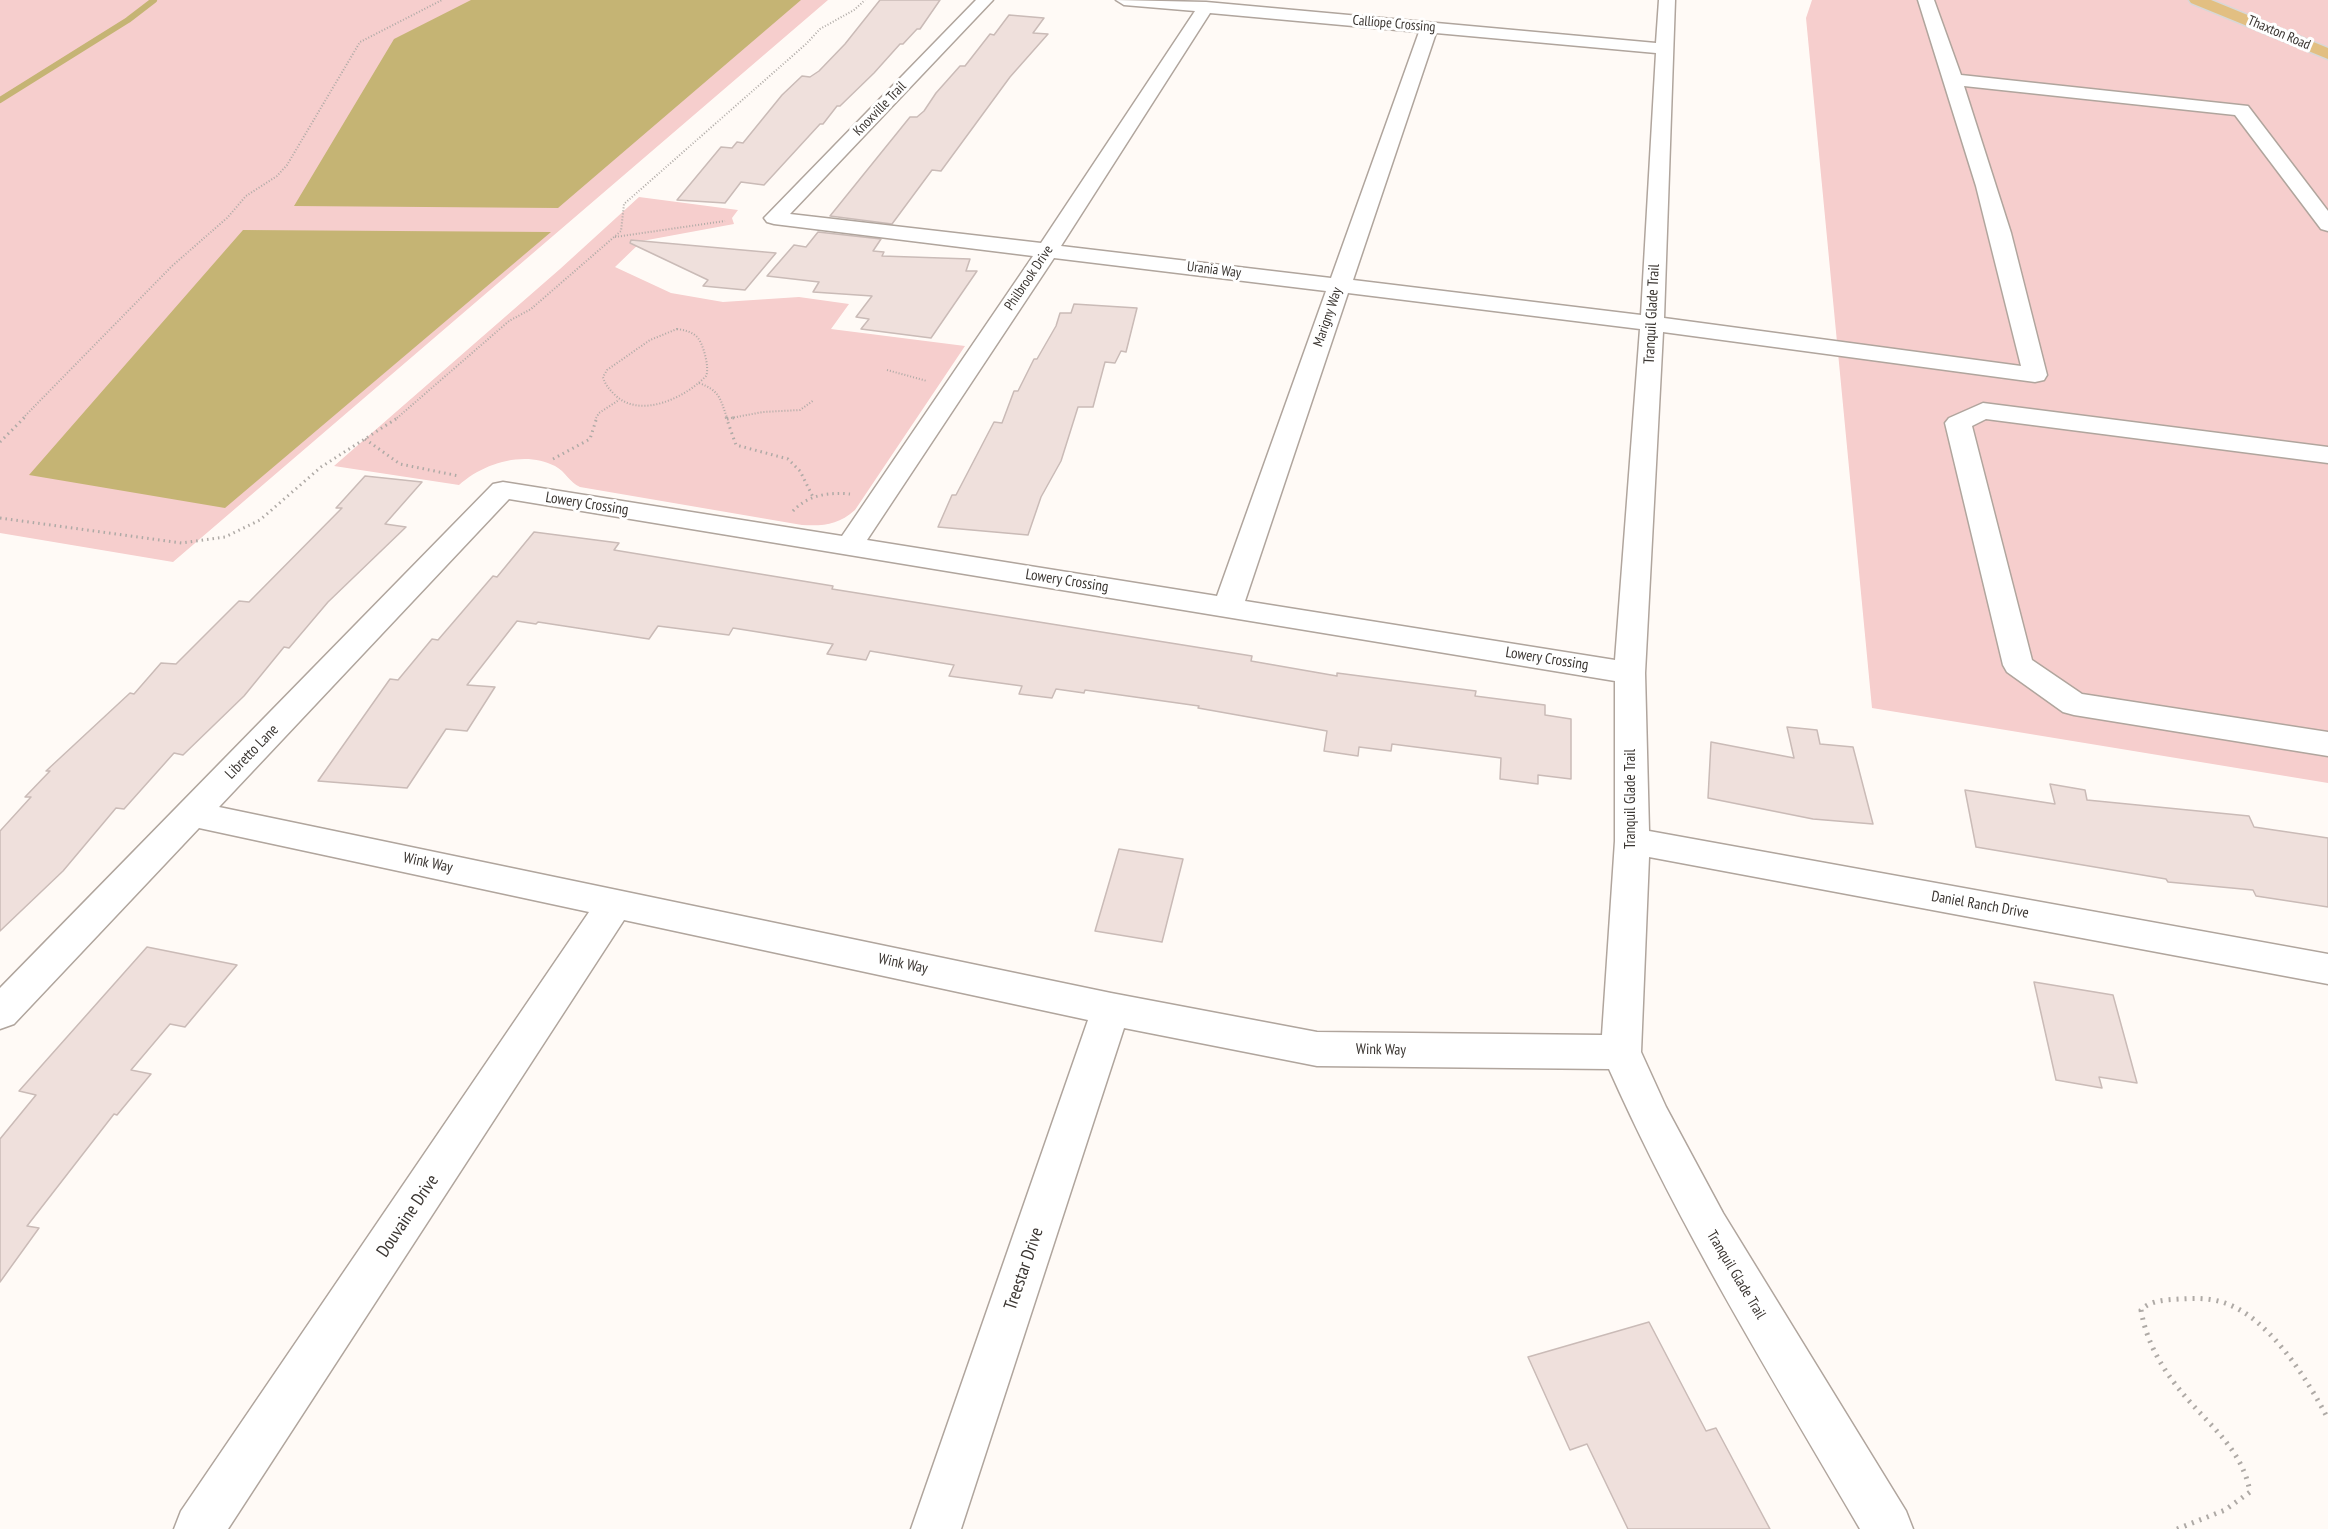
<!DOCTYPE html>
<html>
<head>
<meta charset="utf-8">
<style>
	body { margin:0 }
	canvas { display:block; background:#fffaf6 }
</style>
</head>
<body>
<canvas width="2328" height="1529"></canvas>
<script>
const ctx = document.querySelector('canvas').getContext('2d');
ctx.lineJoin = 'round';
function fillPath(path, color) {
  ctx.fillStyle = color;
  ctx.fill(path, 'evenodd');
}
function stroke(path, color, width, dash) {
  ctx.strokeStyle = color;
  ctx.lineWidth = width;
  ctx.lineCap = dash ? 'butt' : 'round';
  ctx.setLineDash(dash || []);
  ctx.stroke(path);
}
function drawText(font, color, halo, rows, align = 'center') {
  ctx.font = font + ' "PT Sans Narrow",sans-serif';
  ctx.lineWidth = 6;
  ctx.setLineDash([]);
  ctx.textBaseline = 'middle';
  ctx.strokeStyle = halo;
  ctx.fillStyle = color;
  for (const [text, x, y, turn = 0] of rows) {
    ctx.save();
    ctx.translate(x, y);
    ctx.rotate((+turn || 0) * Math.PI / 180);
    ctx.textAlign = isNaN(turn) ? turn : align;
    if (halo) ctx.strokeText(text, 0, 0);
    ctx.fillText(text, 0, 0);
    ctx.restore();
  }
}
const green = new Path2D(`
	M0,0H828L173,562L0,533Z
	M1812,0H2328V783L1872,708L1806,18Z
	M639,197L738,210L732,218L734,224L642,241L615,267L671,293L723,302L799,297L849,304L831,329L965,346L855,510C838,525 824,526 802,525L580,487C569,482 566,472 555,466C525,450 483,463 459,485L334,466L560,269Z`);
const water = new Path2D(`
	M471,0H801L558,208L294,206L394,39Z
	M243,230L551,232L225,508L29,475Z`);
const stream = new Path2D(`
	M0,100L128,20L154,0`);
const building = new Path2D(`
	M880,0H940L920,29H917L903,44H900L874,73L840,106H837L823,124H820L764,185L741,182L725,203L677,200L721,147L732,148L737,142L743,143L782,95L802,76L810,77L819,71L845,44Z
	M1009,15L1044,18L1033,33L1048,34L1010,77L941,171L932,170L892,224L830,216L910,117H917L924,111L936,93L960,66H965L990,34L994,35Z
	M818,232L881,239L873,251L884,252L882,256L970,259L966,271H977L931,338L861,329L869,319L856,317L872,296L813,292L819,282L767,276L794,245L806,247Z
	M631,240L776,253L745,290L703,286L708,280L630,243Z
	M1074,304L1137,308L1126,352L1121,351L1115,363L1105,362L1093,407H1078L1061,461L1041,497L1028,535L938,527L952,495H956L994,422L1002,423L1014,391H1018L1034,359H1037L1056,326L1060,313H1071Z
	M365,476L422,482L385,524L406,527L328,602L289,648L284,647L244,696L183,755L174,753L124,809L116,808L63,871L0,931V831L31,797H25L50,771H46L130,693L134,694L161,663L176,664L239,601L249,602L342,508H336Z
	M534,532L619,543L614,550L833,586L832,589L1252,656L1251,661L1337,676V673L1476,691L1475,696L1545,705V715L1571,719V779L1538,775V784L1500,779L1501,758L1392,744L1391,751L1359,747L1358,756L1324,751L1327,731L1198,708L1199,706L1085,690L1084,693L1056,689L1052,698L1019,694L1022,686L949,676L954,665L870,651L866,660L827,654L833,644L733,628L729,635L658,626L649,639L538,622L536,624L517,621L467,685L495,687L467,731L446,729L407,788L318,781L390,679L398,680L432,639L438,640L493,576L497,577Z
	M1787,727L1817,730L1820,744L1853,747L1873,824L1813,819L1708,798L1711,742L1794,758Z
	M2050,784L2085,790L2087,800L2249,816L2254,827L2328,838V907L2256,896L2253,890L2168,882L2166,879L1976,847L1965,790L2055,804Z
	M1119,849L1183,859L1162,942L1095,931Z
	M147,947L237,965L185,1027L170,1024L131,1070L151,1074L117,1115L114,1114L27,1226L39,1228L0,1282V1139L36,1095L19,1091Z
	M2034,982L2113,995L2137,1083L2099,1077L2102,1088L2056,1080Z
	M1649,1322L1706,1431L1716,1428L1770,1529H1628L1587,1444L1570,1450L1528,1357Z`);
const pathFar2 = new Path2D(`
	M615,237L725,221
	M677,329C684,330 690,331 696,336C703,341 710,369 706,376C686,397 642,419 616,396C610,390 605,385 603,377L607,370L650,340Z
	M887,370L927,381
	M699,383C720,391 720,398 727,418
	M23,418L172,266L227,218L246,196L277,176L287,165L360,42L442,0
	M397,418L509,321L531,309L621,231L624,204L806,44L820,29L854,10L865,0
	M596,418L599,413L619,400
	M731,418L763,412L800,410L814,400`);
const pathFar1 = new Path2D(`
	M726,417L736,445L788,459L800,471L813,497
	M727,419L738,417
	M365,439L400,464L459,476
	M0,442L25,417
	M553,459L590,439L597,417
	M793,511C808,495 828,492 850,494
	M0,518L182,543L225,537L260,520L321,467L399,417`);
const path = new Path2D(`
	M2177,1529L2225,1510L2250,1492C2243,1453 2215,1430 2190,1402C2166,1375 2147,1346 2141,1310C2151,1300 2165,1300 2180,1299C2195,1298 2211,1298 2225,1303C2269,1318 2308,1380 2328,1419`);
const minor = new Path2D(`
	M976,0H993L790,214L1041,243L1195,11L1124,5L1116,0L1206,2L1656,43L1659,0H1675L1664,318L2021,366L1976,186L1918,0H1934L1961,75L2248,106L2328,211V231L2321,229L2235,115L1964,86L2011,233L2047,375L2044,380L2035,382L1663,332L1645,673L1649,831L2328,954V984L1649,857L1641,1052L1666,1107L1723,1213L1906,1511L1913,1529H1860C1772,1378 1680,1229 1609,1069L1317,1066L1124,1028L961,1529H911L1088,1020L624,920L228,1529H174L181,1511L589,912L199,828L14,1024L0,1029V988L493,484L503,482L842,536L1033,256L774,224L767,222L764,218ZM1210,13L1419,32L1331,278L1061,246ZM1436,33L1656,53L1641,315L1353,280ZM1054,258L1326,291L1217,596L867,540ZM1348,293L1640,329L1615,660L1245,601ZM509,499L1615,681V841L1602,1035L1317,1032L1111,993L219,807Z
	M1983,403L2328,447V463L1986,419L1972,426L2032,660L2082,694L2328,732V756L2074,715L2063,712L2007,672L2003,665L1945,423L1949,418Z`);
const major = new Path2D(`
	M2189,0H2211L2328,48V59L2191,3Z`);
const farStreetnames = [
	["Calliope Crossing",1394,24,5],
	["Thaxton Road",2279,33,23],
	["Knoxville Trail",880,109,-46],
	["Urania Way",1214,270,7],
	["Philbrook Drive",1029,278,-56],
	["Marigny Way",1328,317,-71]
];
const streetNames = [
	["Tranquil Glade Trail",1652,314,-87],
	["Lowery Crossing",587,504,9],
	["Lowery Crossing",1067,581,9],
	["Lowery Crossing",1547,659,9],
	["Libretto Lane",252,752,-46],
	["Tranquil Glade Trail",1631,799,-90],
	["Wink Way",428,863,12],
	["Daniel Ranch Drive",1980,905,10],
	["Wink Way",903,964,12],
	["Wink Way",1381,1050,1],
	["Tranquil Glade Trail",1736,1275,59]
];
const nearStreetnames = [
	["Douvaine Drive",408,1216,-56],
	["Treestar Drive",1024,1269,-71]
];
fillPath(green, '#f6cecd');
fillPath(water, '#c5b474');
stroke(stream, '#c5b474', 6);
fillPath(building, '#efe0dc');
stroke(building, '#cabbb7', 1.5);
stroke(minor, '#b0a59d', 3);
stroke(major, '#d8d7d6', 3);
stroke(pathFar2, '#afaaa6', 2, [1, 2]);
stroke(pathFar1, '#afaaa6', 3, [1.5, 4]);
stroke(path, '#afaaa6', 5, [2, 6]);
fillPath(minor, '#fff');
fillPath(major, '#e2bf82');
drawText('14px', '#3a3531', '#fff', farStreetnames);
drawText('15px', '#3a3531', '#fff', streetNames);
drawText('18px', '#3a3531', '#fff', nearStreetnames);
</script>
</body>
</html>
